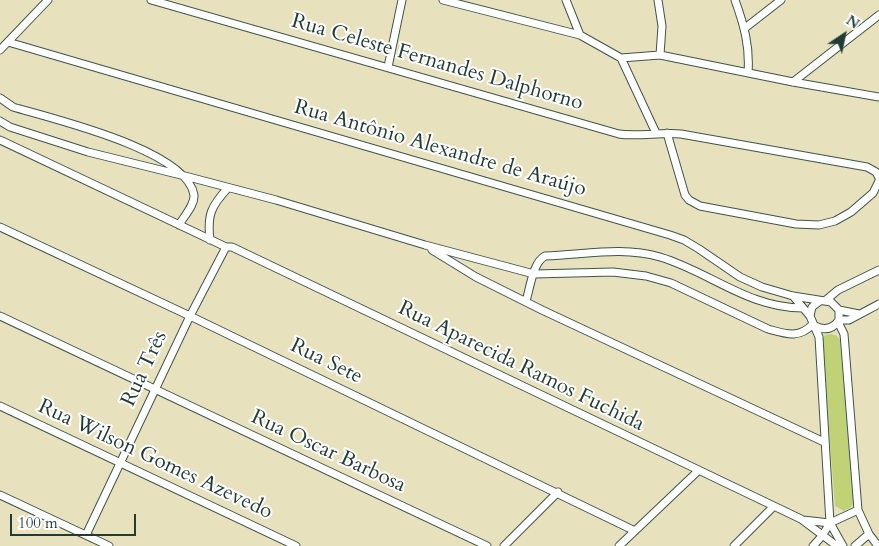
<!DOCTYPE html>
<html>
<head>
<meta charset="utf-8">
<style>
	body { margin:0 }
	#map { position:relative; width:879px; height:546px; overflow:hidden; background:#e7e1bd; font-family:Cardo,serif }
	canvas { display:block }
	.north { position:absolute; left:819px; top:10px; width:50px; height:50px; -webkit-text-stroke:4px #fff; paint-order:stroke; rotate:34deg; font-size:14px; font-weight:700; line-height:20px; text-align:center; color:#1f3d34 }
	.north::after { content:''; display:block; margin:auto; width:18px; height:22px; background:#1f3d34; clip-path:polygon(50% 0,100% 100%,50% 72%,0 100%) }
	.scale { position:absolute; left:10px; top:514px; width:126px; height:22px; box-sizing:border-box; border:2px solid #1f3d34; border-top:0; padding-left:6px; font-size:15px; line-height:18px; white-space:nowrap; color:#1f3d34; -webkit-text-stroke:4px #fff; paint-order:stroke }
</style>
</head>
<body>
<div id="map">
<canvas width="879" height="546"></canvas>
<div class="north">N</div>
<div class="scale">100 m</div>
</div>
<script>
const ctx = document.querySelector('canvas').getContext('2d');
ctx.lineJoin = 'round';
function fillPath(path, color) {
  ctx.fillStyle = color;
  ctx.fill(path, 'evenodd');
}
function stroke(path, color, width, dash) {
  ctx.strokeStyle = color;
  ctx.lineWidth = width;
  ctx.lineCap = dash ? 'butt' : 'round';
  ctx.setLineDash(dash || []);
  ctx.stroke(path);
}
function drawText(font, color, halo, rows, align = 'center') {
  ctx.font = font + ' Cardo,serif';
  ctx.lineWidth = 4;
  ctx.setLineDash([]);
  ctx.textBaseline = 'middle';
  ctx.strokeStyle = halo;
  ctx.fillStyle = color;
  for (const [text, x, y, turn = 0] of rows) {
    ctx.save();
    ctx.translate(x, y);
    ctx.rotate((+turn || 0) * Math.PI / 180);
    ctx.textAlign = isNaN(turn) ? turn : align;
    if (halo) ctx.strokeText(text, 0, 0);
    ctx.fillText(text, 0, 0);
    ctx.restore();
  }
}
const green = new Path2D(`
	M831,334L837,336L840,340L854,503L850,508L844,511L835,506L822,340L825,335Z`);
const street = new Path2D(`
	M151,0L619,134C639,137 660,132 681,134L867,167L876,172L879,178
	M443,0L580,35L621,58L660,55L793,82L879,97
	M566,0L580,35
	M658,0L662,26L660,55
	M735,0C744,25 750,46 748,73
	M745,28L781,0
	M8,42L670,235L684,240L699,249L740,277L762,287L793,296L831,302L839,310V320
	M0,50L48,0
	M621,58L656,133
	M388,67L402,0
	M793,82L879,15
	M0,98L13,107C53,119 187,150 194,195C195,205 184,216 179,225
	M0,121L10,127L88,152L185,176L276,200L425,245L534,274L613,272L646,276L671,283L768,329C786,334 799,339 813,324
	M667,133L685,195L689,200L700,206L796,224L819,225L835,221L851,212L873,193L879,181
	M0,140L226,247H232L801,519L837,546
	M0,227L190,316L635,531
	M210,240C207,215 211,206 228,188
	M432,250L476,277L542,310L824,442
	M793,296L810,316L819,337L830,523L843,546
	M826,300L838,290L879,270
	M526,301C530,288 533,262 545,256C584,255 622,246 660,257C710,272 748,308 803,308
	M839,310L859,314
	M0,316L487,546
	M810,316L812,307L820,301
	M839,320H849L879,304
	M838,322L844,334L858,510L869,534L878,546
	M815,326C825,331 833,329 839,320
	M0,406L296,546
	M0,495L109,546
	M803,520L830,523
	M86,535L190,316L226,247
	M504,546L558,492
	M619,546L698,471
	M734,546L773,507
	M813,546L822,536L830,523L858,510
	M855,546L869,534`);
const streetNames = [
	["Rua Celeste Fernandes Dalphorno",437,63,16],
	["Rua Antônio Alexandre de Araújo",440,149,16],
	["Rua Sete",326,362,26],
	["Rua Aparecida Ramos Fuchida",521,367,26],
	["Rua Três",145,369,-65],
	["Rua Oscar Barbosa",328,452,25],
	["Rua Wilson Gomes Azevedo",155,460,25]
];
fillPath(green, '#c0d275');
stroke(street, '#3d5649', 9);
stroke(street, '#fff', 7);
drawText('21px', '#1f3d34', '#fff', streetNames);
</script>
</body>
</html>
